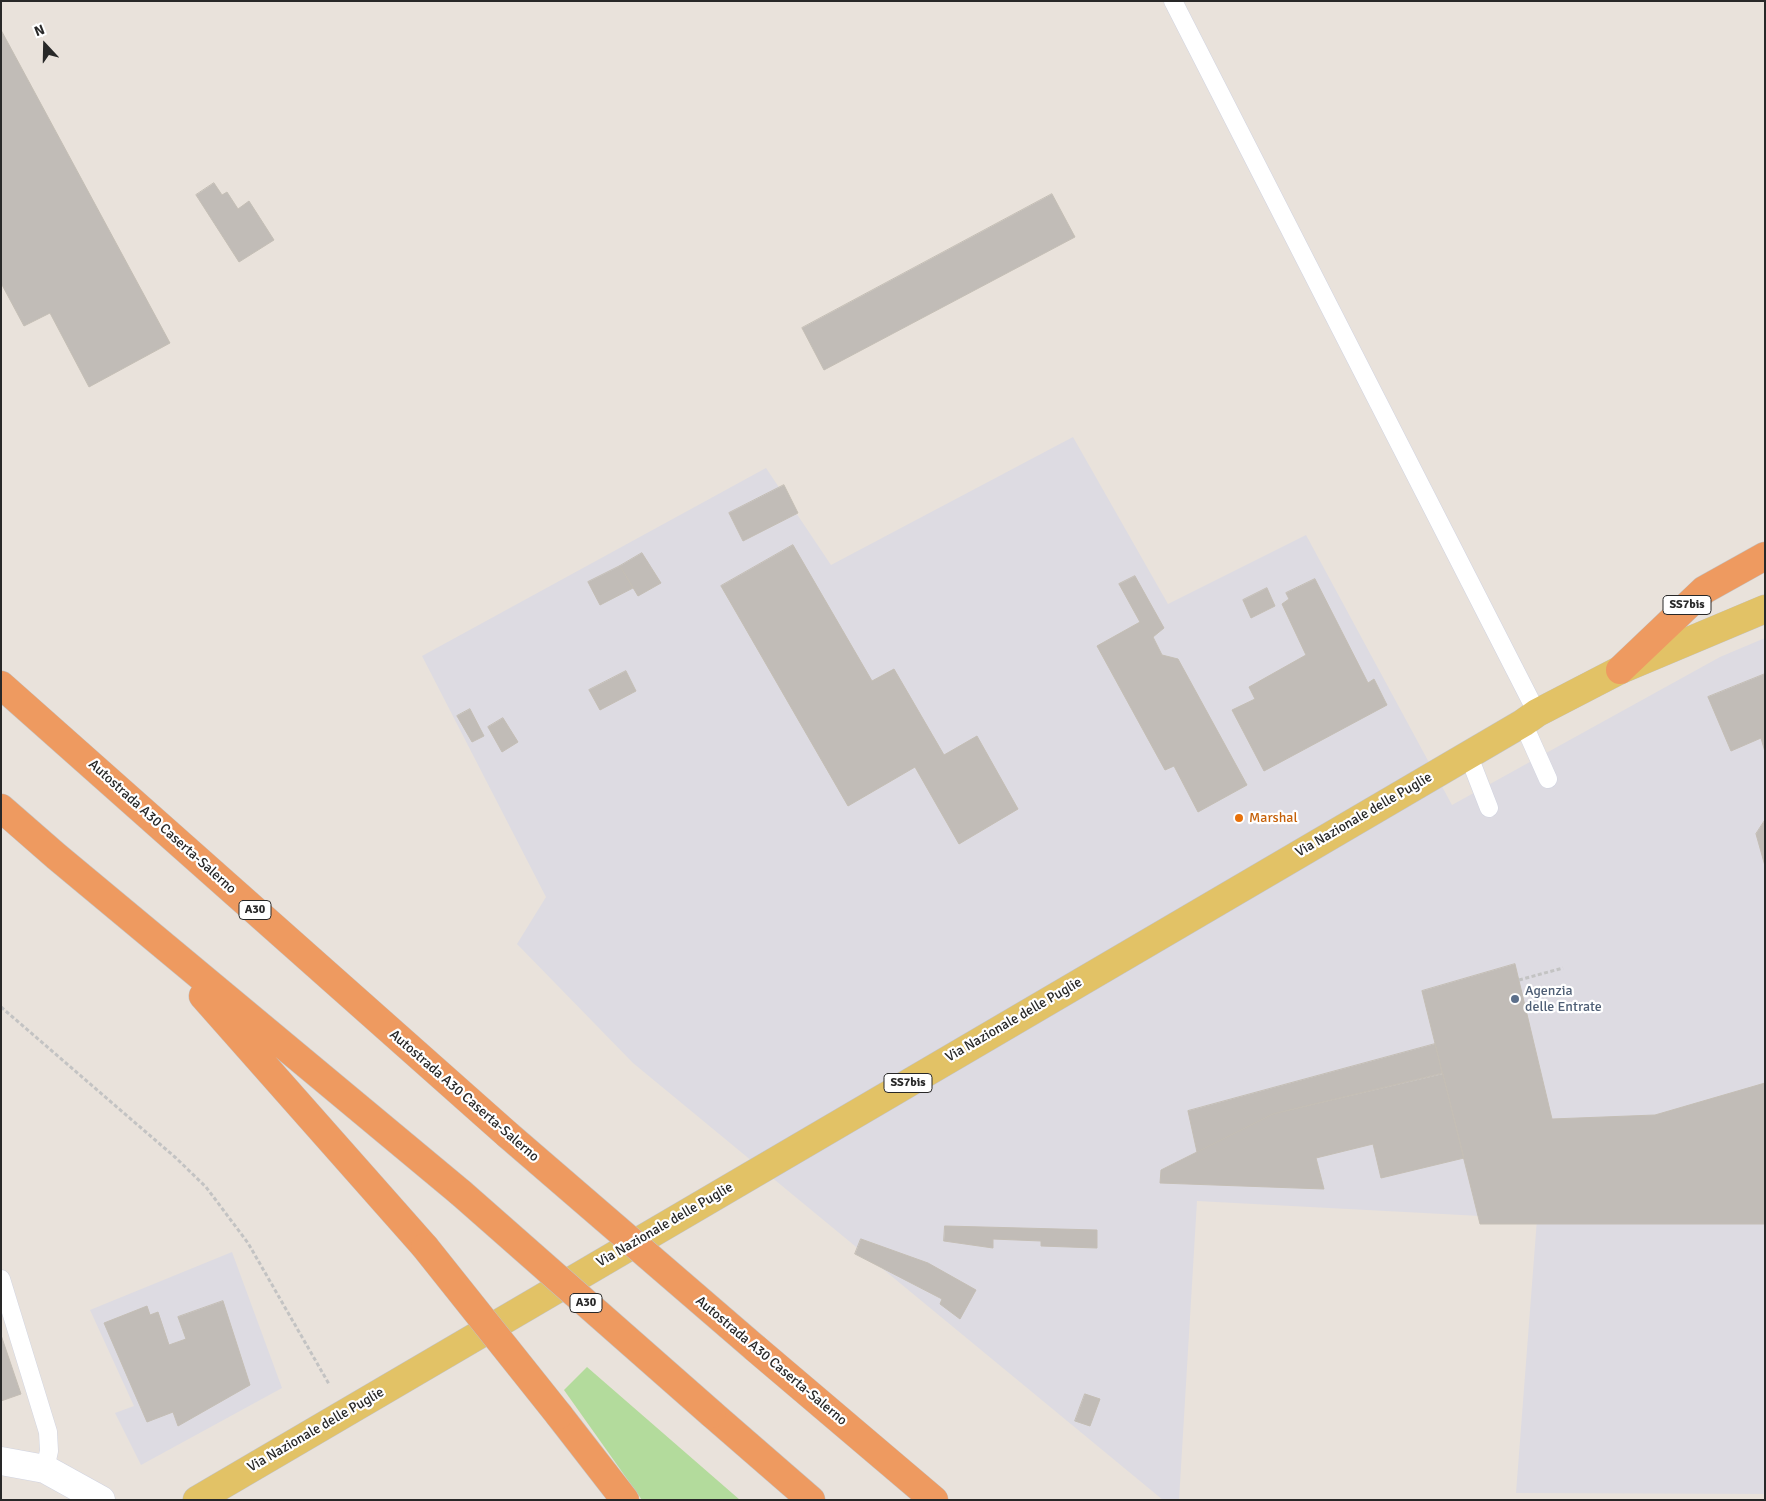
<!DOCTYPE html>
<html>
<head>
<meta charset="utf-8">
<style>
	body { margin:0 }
	#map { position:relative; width:1766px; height:1501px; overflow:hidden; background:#e9e2db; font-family:Signika,sans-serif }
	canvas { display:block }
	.frame { position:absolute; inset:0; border:2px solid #282828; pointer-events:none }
	.north { position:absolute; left:20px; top:20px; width:50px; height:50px; -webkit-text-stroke:4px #fff; paint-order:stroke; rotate:339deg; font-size:14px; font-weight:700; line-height:20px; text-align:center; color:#282828 }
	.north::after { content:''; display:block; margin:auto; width:18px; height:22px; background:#282828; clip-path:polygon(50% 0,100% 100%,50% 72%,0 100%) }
</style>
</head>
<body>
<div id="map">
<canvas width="1766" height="1501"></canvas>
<div class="frame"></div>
<div class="north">N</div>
</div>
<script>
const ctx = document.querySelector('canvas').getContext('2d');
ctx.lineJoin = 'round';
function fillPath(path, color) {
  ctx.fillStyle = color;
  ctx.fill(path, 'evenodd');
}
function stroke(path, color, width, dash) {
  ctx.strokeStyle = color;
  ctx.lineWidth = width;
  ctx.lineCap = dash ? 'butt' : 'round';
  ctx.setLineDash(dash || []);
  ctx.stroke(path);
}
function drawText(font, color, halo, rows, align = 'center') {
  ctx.font = font + ' Signika,sans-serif';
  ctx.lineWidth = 4.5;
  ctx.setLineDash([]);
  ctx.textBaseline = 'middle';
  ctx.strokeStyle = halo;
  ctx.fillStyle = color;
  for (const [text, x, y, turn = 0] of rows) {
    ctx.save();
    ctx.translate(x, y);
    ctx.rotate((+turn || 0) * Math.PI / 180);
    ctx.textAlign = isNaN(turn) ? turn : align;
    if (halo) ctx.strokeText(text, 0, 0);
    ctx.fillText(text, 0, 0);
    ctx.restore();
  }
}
const industrial = new Path2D(`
	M1073,437L1168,604L1306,535L1452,805L1720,657L1765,638V1494L1516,1493L1537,1219L1197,1201L1179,1500H1163L633,1063L517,944L546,897L422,656L766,468L831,565Z
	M232,1252L282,1388L141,1465L115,1413L134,1406L90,1310Z`);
const green = new Path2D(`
	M587,1367L740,1500H642L564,1390Z`);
const building = new Path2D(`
	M1,30L170,343L89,387L50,313L24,326L1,283Z
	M214,183L222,195L227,192L238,209L249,201L274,240L239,262L196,195Z
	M1052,194L1075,237L824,370L802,328Z
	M784,485L798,513L743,541L729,513Z
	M793,545L872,681L894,669L944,755L977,736L1018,809L959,844L915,767L848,806L721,586Z
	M642,553L661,583L638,596L620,566Z
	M620,566L633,588L600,605L588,582Z
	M1135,576L1164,628L1153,637L1162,655L1178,659L1247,785L1198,812L1174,766L1165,770L1097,646L1140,622L1119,584Z
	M1315,579L1368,683L1374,679L1387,705L1264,771L1232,710L1255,699L1249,687L1306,655L1282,604L1289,599L1286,593Z
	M1267,588L1275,606L1251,618L1243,600Z
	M626,671L636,691L600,710L589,690Z
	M1765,674V752L1761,738L1731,751L1708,697Z
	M470,709L484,736L472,742L457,716Z
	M503,718L518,742L502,752L488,727Z
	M1765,820V866L1756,834Z
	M1515,964L1552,1119L1655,1115L1765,1083V1224H1480L1422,991Z
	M1435,1044L1442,1073L1273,1114L1197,1152L1188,1111Z
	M1443,1074L1464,1158L1381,1178L1373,1144L1316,1158L1324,1189L1160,1183L1161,1170L1273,1114Z
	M945,1226L1097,1230V1248L1041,1246V1241L993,1239V1248L944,1241Z
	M861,1239L928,1263L976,1290L960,1319L940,1304L942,1299L855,1254Z
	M223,1301L250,1385L178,1426L173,1412L147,1422L104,1323L147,1306L150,1315L158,1312L169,1345L186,1339L178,1317Z
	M1,1335L21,1394L1,1401Z
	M1085,1394L1100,1399L1090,1426L1075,1421Z`);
const path = new Path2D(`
	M1519,980L1563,968
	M1,1007L176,1158L206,1187L248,1243L329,1384`);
const lane = new Path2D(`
	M1173,1L1537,713
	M1523,723L1548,779
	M1468,754L1489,808
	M1,1279L48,1432L49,1451L45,1469`);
const street = new Path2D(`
	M1,1461L45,1469L101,1500`);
const primary = new Path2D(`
	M197,1500L1523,723L1537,713L1620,670L1765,609`);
const highway = new Path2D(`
	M1620,670L1704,590L1765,556
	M1,685L508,1135
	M1,808L56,856L461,1193
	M203,996L425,1247
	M755,1348L934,1500
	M712,1414L811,1500
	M559,1415L625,1500`);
const highwayBridge = new Path2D(`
	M508,1135L755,1348
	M461,1193L712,1414
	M425,1247L559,1415`);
const markers = [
	[1239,818,5,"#e8710a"],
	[1515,999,5,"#5c6f8a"]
];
const shields = [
	[1687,605,48],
	[255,910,32],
	[908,1083,48],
	[586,1303,32]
];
const shieldNames = [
	["SS7bis",1687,605],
	["A30",255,910],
	["SS7bis",908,1083],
	["A30",586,1303]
];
const streetNames = [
	["Via Nazionale delle Puglie",1364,815,-30],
	["Autostrada A30 Caserta-Salerno",162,827,42],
	["Via Nazionale delle Puglie",1014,1020,-30],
	["Autostrada A30 Caserta-Salerno",464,1096,41],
	["Via Nazionale delle Puglie",665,1225,-30],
	["Autostrada A30 Caserta-Salerno",771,1361,40],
	["Via Nazionale delle Puglie",316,1430,-30]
];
const foodNames = [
	["Marshal",1249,818]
];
const serviceNames = [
	["Agenzia",1525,991],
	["delle Entrate",1525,1007]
];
fillPath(industrial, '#dddbe2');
fillPath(green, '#b3db9c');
fillPath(building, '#c1bcb7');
stroke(building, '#c4beb5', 1);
stroke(lane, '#d0d3e0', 19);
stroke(street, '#d0d3e0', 29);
stroke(primary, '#c3c3c3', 29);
stroke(highway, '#c3c3c3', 29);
stroke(path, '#c3c3c3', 3, [4, 2.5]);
stroke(lane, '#fff', 18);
stroke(street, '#fff', 28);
stroke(primary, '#e2c266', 28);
stroke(highway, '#ee9a60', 28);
stroke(highwayBridge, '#c3c3c3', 29, []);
stroke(highwayBridge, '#ee9a60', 28);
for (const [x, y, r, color] of markers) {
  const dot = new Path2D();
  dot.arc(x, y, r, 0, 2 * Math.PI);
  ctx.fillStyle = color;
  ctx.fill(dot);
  stroke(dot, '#fff', 2);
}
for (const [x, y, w] of shields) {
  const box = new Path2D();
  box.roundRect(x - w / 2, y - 9.5, w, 19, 4);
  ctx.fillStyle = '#fff';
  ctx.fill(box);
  stroke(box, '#282828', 1);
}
drawText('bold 12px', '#282828', null, shieldNames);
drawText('14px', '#282828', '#fff', streetNames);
drawText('14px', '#c56008', '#fff', foodNames, 'left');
drawText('14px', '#4e5e75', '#fff', serviceNames, 'left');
</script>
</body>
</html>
